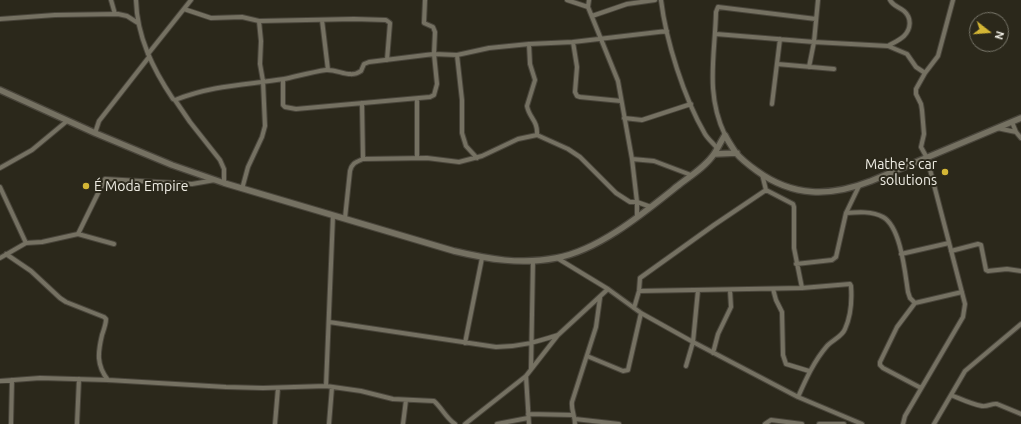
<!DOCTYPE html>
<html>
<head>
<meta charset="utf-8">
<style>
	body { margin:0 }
	#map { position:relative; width:1021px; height:424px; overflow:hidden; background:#2b281b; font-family:Ubuntu,sans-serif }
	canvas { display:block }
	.north { position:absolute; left:969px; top:12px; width:40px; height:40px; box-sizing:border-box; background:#2b281b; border:1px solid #79776b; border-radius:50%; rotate:107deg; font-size:11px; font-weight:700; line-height:16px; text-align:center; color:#efede4 }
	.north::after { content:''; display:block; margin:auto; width:14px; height:18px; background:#d4b635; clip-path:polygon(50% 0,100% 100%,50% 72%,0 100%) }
</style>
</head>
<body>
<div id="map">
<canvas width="1021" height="424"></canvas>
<div class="north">N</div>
</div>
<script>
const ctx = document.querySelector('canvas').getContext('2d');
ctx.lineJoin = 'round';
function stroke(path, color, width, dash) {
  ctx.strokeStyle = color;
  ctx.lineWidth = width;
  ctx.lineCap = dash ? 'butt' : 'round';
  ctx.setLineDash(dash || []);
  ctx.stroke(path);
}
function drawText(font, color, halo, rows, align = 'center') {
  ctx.font = font + ' Ubuntu,sans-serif';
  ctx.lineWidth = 4;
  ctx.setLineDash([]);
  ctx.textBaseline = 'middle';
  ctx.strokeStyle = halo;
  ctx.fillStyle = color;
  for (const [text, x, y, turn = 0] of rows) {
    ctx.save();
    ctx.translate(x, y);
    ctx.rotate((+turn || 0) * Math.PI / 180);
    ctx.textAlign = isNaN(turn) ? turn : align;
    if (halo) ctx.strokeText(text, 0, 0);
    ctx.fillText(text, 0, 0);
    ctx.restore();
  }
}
const street = new Path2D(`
	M111,0L115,14
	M136,0C137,37 153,69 173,99L175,100L190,122L220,160L224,169V183
	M567,0L588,7
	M589,0L588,7L618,81L632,159L637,202V216
	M661,0C666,41 684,98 705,134C708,139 713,143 717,148
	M184,9L211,18L242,17L259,21L354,19L386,20L390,23L387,60
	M592,16L627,4L655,0
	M0,19L55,15L118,14L127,16L138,23
	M322,20L328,70
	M716,34L814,42L888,46L907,54L916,67L925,73
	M573,42L577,67L575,92L577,96L580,97L621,101
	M529,44L530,64L535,80L527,106C529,118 538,120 537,135
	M888,46C893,43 900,40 904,36C911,29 912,18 904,11C899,7 893,6 890,0
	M148,54L191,0
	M457,55L462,100V133L466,146L477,158
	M777,64L834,69
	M809,67L814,42L818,0
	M283,79V105L285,107L296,109L430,97L434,95L437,84L434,54L435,32L433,27L424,23L425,0
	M175,100C213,85 245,85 284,79C298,76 312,72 326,70C338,69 350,79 361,71L364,64L369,62L434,54L457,55L489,48L529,44L573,42L667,31
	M362,103L363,159
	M772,104L780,39
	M624,118L642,120L691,104
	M1012,122L1016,132L1021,138
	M997,128L1016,132
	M95,133L99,121L149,57
	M725,135C705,93 715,56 716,12L718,7L816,19
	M417,158V99
	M632,159L654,161L691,175
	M0,168L32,150L67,121
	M762,174L766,190L793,204L794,207V248L802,288
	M0,187L26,243
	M242,189L248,167L262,137L265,126L263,81L260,64L261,41L259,21
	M846,213C858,212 872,211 883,217C901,227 905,273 908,292L910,298L915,303
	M345,218L350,171C352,163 356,162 363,159L427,158L459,162L482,156L518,139L537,135L568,149L580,157L616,193L630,202H637L651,207
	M78,234L105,179L192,184L215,180
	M951,251L978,244L981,245L986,270L988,271L1007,269L1021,271
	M6,254L31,271L60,298L66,302L104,317L106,319C106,324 104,329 102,335C98,352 96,365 108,380
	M901,254L949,243
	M0,258L26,243L42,242L78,234L114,244
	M557,258L608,289L641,313L693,342L798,397L862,424
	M796,264L832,260L836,257L846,213L859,186
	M773,289L776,300L782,312L783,355L786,364L809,371
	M639,291L802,288L850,284L851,286C852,300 851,316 845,329C842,337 832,340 827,346C814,361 806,379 798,397
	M634,308L639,291L640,278L714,225L766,190
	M329,322L496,347C519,347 536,342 558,335
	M465,343L482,258
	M713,353L718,334L731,307L730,290
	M587,356L623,371L628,370L641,313
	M686,366L693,342L698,290
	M531,369L533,260
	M526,376L529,424
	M0,381L40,378L108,380L226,387L263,388L326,386L361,391L393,399L434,401C442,408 446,418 455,424
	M326,386L333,215
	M921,388L883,368L880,365V362L897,327L915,303L962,292
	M951,395C961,399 971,404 982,406C988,407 992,403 997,404L1021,414
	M528,414L573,415
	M575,419L619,424
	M11,424L12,380
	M77,424L79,379
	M275,424L278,388
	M329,424L332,387
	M403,424L406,400
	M465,424L526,376L558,335L608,289
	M497,424L528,418
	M575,424C575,416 571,410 572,402L596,327L600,298
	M765,424L771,420L802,424
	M819,424H844
	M903,424L905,416L963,317L965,304L927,158L921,147L924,134L922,110L921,104L916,94V89L925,73L938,56L953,0
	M934,424L965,371L1021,324`);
const secondary = new Path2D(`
	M0,90L95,133L172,165L224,183L454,251C488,259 521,265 556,258C600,250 646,211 680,184C692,175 706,166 714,154C718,148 721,141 725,135C728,141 732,147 736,153C742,160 750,166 757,171C793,197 830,197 871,181L1021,118
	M715,154L737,153`);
const markers = [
	[945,172,4,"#d4b635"],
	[86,186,4,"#d4b635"]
];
const poiNames = [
	["Mathe's car",937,164],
	["solutions",937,180],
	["É Moda Empire",94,186,"left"]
];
stroke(street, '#49453b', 6);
stroke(secondary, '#49453b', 8);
stroke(street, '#757162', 4);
stroke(secondary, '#757162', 5.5);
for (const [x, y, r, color] of markers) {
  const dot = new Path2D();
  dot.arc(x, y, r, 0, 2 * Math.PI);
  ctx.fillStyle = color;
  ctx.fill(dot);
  stroke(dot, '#2b281b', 1.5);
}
drawText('14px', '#efede4', '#2b281b', poiNames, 'right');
</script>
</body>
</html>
